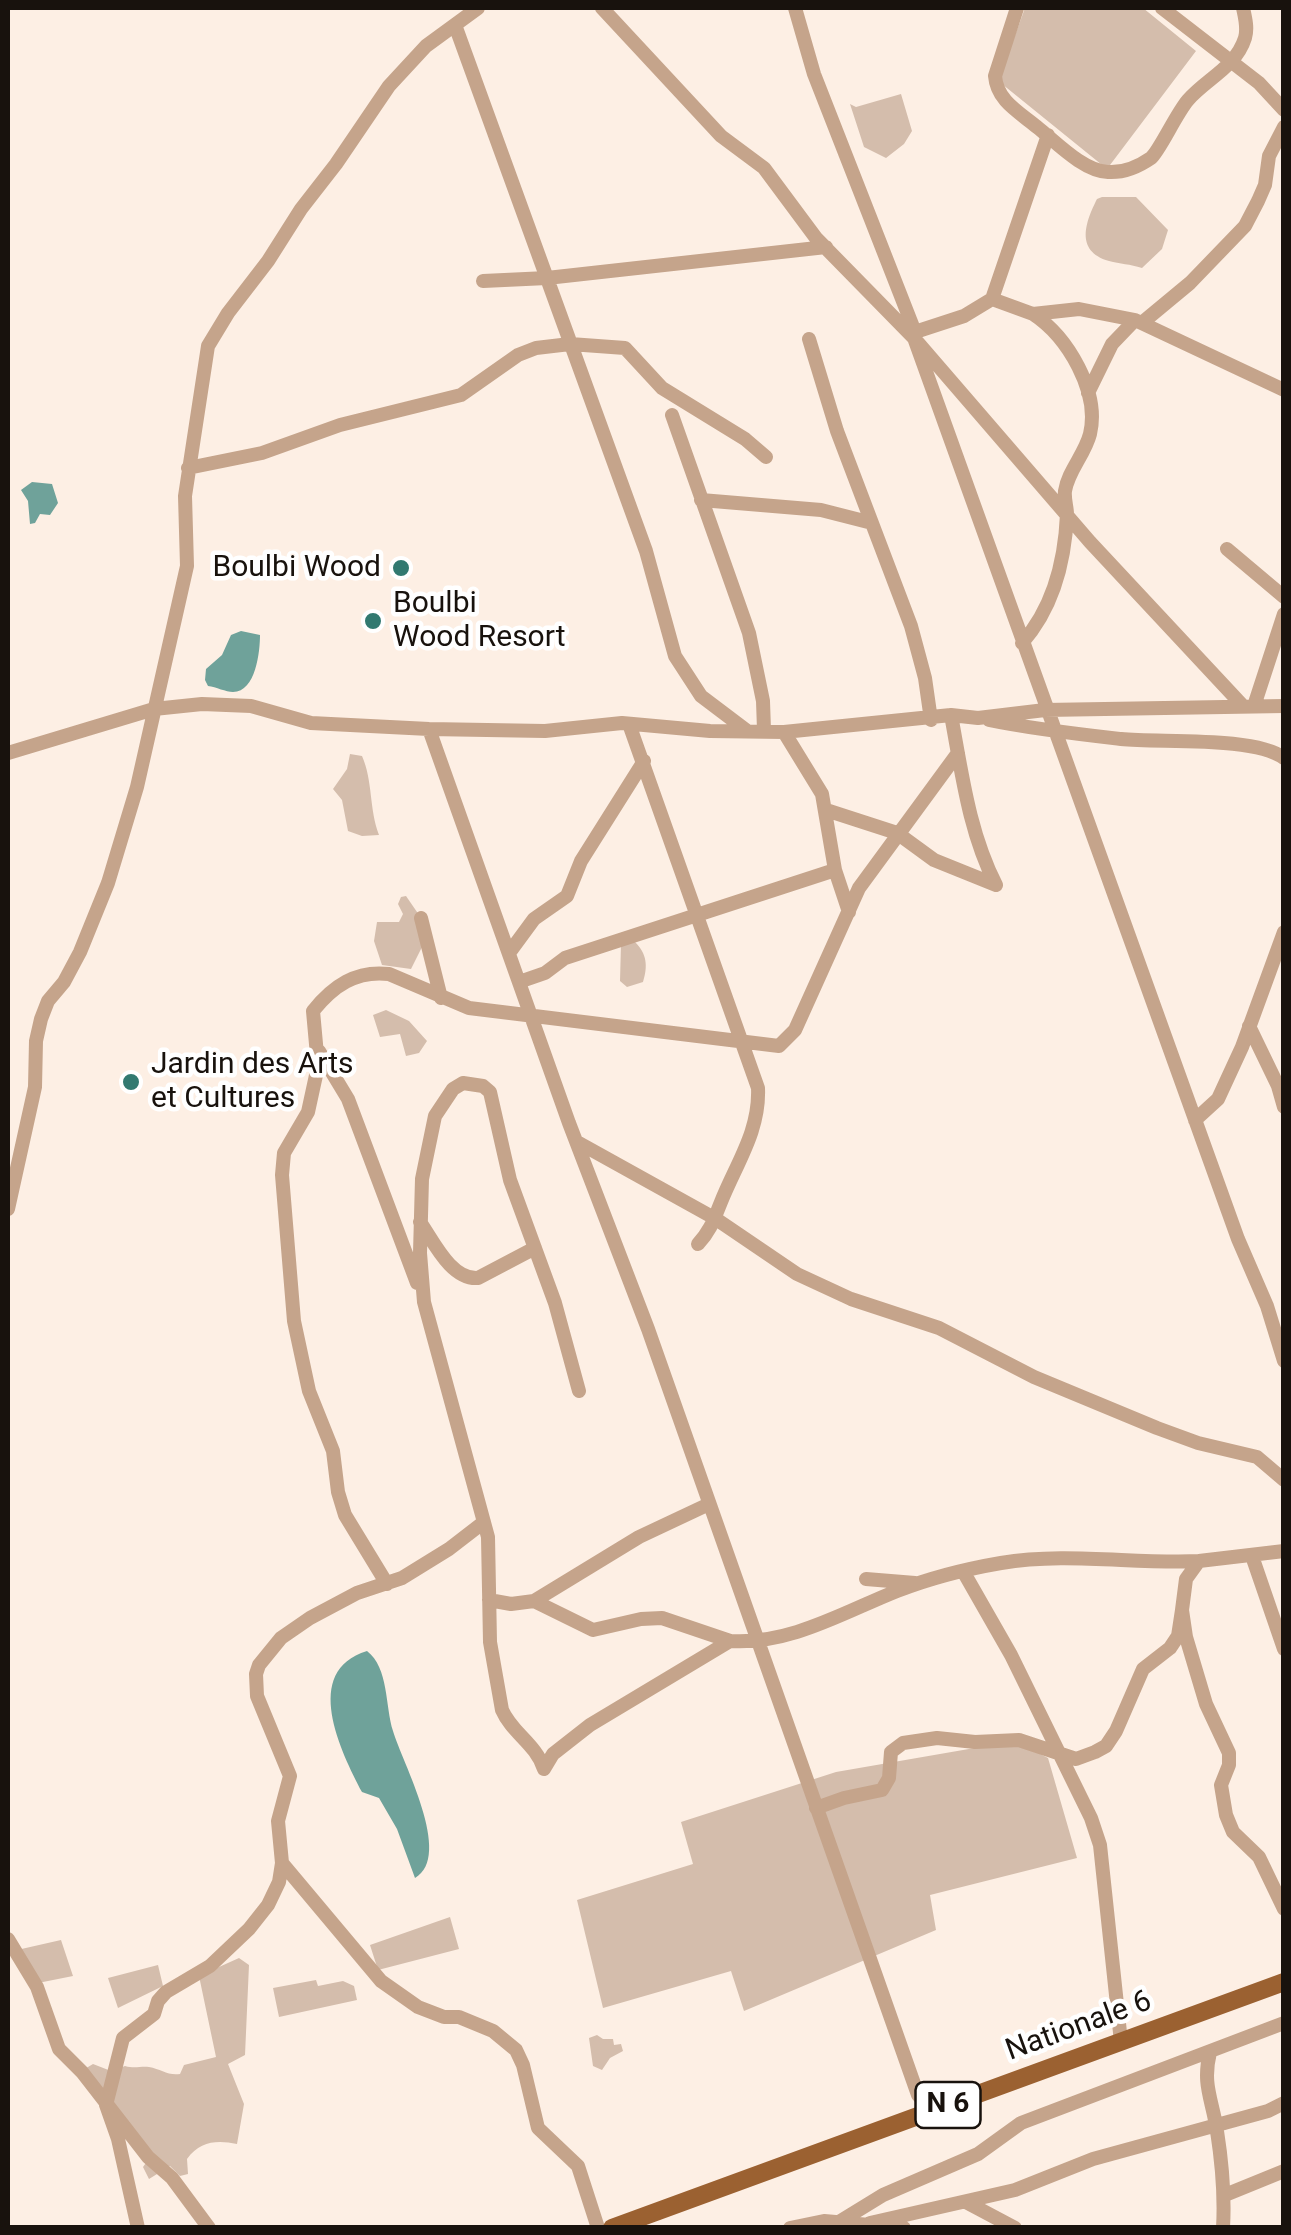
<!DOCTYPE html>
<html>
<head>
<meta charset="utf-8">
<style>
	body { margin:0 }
	#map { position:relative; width:1291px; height:2235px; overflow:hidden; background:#fdefe4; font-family:Roboto,sans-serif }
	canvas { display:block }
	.frame { position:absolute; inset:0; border:10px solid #18120d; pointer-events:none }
</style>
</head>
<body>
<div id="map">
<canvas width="1291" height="2235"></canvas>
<div class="frame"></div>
</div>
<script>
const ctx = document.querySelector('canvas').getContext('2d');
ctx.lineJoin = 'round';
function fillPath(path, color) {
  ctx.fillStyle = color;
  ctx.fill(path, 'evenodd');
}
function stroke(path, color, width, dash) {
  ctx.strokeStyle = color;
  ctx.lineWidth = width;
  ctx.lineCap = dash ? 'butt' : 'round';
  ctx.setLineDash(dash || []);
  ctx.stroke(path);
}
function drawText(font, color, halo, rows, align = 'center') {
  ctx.font = font + ' Roboto,sans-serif';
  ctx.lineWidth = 9;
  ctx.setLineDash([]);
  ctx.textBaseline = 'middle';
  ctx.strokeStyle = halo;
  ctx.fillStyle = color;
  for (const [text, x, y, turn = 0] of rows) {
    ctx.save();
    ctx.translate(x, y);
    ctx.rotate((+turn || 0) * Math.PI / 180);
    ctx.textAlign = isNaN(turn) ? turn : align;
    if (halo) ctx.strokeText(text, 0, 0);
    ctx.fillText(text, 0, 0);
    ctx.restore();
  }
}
const green = new Path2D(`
	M1025,8H1143L1196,51L1107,169L1002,84L1000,76Z
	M901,94L912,131L904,144L886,158L864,147L850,104L856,107Z
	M1102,197H1136L1168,230L1162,249L1142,268C1130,264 1120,264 1109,261C1074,251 1086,221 1097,199Z
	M350,754L362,756C373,781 369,809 379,835L362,836L348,831L342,800L333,789L347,769Z
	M406,896L417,912L423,945L411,969L382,965L374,941L377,922H399L403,914L398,904L401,897Z
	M635,942C647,954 648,966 643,982L627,987L620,981L621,944Z
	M386,1010L409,1021L427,1041L419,1053L406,1056L400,1034L380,1037L373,1015Z
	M1015,1741L1048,1758L1077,1858L930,1895L936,1930L744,2011L731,1971L603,2008L577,1900L693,1864L681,1822L836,1772Z
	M450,1917L459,1949L378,1970L370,1945Z
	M61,1940L73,1976L38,1983L17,1950Z
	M239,1958L249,1965L245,2055L228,2064L244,2104L237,2144C217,2140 200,2141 187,2159L188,2174L180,2176L170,2166L149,2179L143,2167L148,2160L83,2070L93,2064L111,2071L125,2066C135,2069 140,2066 149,2067C161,2069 168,2076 180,2074L184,2065L216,2057L199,1976Z
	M158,1965L163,1986L118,2008L108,1978Z
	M316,1980L318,1986L343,1981L354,1986L357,2000L279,2017L273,1988Z
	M597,2035L603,2039H613L614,2045L621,2044L623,2051L610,2058L602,2070L593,2066L589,2038Z`);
const water = new Path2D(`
	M32,482L52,484L58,503L50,515L40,514L35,523L30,524L28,501L21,490Z
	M241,631L260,635C260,651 256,692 233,692C226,692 216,687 208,686L205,680L206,669L222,655L231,635Z
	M367,1651C389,1668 385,1706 393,1731C402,1762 454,1856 415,1878L397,1829L379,1798L362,1792C341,1752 301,1671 367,1651Z`);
const minor = new Path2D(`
	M602,8L721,136L764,168L816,238L914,338L1090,542L1243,706
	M795,8L814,74L915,332
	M1017,8L995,76C997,101 1019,112 1037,127C1056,142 1083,171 1108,172C1123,173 1138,167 1151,158C1160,150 1176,114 1188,100C1206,79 1236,67 1245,38C1248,28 1245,17 1243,8
	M1162,8L1259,83L1284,110
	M455,25L646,551L675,656L701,696L746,730
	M1048,135L992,299L964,316L915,332L914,338L1238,1239L1267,1306L1284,1361
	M483,281L547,278L826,247
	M992,299L1033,314L1079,309L1135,320L1284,390
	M1143,322L1190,283L1245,226L1258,201L1265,185L1269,156L1284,127
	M809,339L837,431L911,626L925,678L931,720
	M1088,393L1112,344L1135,320
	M672,415L749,633L763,701L764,730
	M188,468L262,453L340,425L461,395L518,355L536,348L570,344L625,348L662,388L745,439L766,457
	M701,500L821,510L872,523
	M1227,549L1284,597
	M1022,643C1053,608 1065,561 1067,514C1067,507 1064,499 1065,491C1068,471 1085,454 1090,434C1100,392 1068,337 1033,314
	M1254,706L1284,614
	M951,715C962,774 969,832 996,885
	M989,720C1032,729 1077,734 1121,739C1161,743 1254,736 1284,758
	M629,724L758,1088C760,1131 736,1164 721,1202C714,1219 711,1230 698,1244
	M429,729L569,1123L648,1329L918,2095L932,2110
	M784,732L822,794L835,870L849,912
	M8,753L154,709L202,704L251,706L311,723L429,729L545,731L622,723L710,731L784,732L951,715L978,718L1045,710L1284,706
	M826,810L897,833L934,860L996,885
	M421,918L441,998
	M509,953L534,919L567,896L581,861L644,761
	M519,982L545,973L565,958L835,870
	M1249,1026L1278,1086L1284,1107
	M319,1051L348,1099L417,1283
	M1195,1120L1218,1099L1242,1047L1284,932
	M579,1143L716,1219L797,1274L851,1299L939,1328L1034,1377L1157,1428L1198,1443L1257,1457L1284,1480
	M8,1209L35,1087L36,1041L41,1019L48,1001L64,982L80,952L108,883L137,787L187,566L185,496L208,346L228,313L268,261L301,209L336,164L389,86L426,46L478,8
	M420,1222C434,1242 451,1280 478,1278L535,1248
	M1284,1551L1199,1561L1186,1579L1182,1610L1186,1637L1206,1704L1229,1753V1765L1221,1785L1226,1815L1233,1832L1259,1857L1284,1909
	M1252,1556L1284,1649
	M963,1571L1011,1655L1091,1818L1100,1845L1121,2042
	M866,1579L915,1583
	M387,1584L345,1515L338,1492L333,1451L309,1391L294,1321L282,1175L284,1153L308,1112L318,1066L313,1011C333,986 356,970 389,974L469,1008L779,1046L795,1030L859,888L958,753
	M489,1600L511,1604L534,1601L593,1630L641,1619L662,1618L730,1641
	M534,1601L639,1537L707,1505
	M544,1769C536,1744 512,1733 502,1710L490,1642L488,1537L424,1302L420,1253L422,1179L435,1116L453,1089L463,1083L483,1086L490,1092L510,1180L555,1303L579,1391
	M544,1769L553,1754L590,1725L730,1641C790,1645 844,1612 897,1591C930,1578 966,1569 1001,1563C1066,1552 1134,1564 1199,1561
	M816,1808L844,1798L882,1790L889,1778L891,1752L903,1743L937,1738L975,1742L1019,1740L1076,1759L1095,1752L1106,1746L1116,1731L1143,1669L1170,1648L1178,1636L1182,1610
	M282,1863L381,1981L418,2007L444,2017H459L493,2031L516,2050L523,2065L538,2128L578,2166L598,2228
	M8,1939L37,1987L59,2049L82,2072L148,2157L172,2178L209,2228
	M1210,2052C1202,2085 1212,2098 1217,2131C1222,2163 1225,2194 1223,2228
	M1225,2195L1284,2171
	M966,2202L1015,2228
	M839,2222L883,2195L978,2154L1021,2123L1284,2023
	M870,2223L1015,2190L1093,2159L1268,2111L1284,2103
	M138,2228L118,2139L106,2105L123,2038L154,2014L158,2001L166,1992L210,1966L249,1929L268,1905L279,1882L282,1863L278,1821L290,1776L257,1696L256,1674L259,1665L281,1638L310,1618L357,1593L402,1578L449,1549L484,1522
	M790,2228L824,2221L904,2228`);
const major = new Path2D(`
	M612,2228L1284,1982`);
const markers = [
	[401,568,10,"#327970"],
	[373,621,10,"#327970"],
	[131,1082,10,"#327970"]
];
const shields = [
	[948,2105,65]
];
const shieldNames = [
	["N 6",948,2105]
];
const poiNames = [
	["Boulbi Wood",381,568,"right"],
	["Boulbi",393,604],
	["Wood Resort",393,638],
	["Jardin des Arts",151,1065],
	["et Cultures",151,1099]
];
const streetNames = [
	["Nationale 6",1079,2027,-20]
];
fillPath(green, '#d4bdac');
fillPath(water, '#6fa29a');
stroke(minor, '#c5a48b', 14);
stroke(major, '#9b6131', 18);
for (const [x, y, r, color] of markers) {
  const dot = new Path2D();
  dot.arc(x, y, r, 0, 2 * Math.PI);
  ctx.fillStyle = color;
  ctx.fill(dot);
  stroke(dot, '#fff', 4);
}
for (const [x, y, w] of shields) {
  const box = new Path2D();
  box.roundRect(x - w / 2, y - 23, w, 46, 8);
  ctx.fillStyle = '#fff';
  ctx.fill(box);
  stroke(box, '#18120d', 2.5);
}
drawText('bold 28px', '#18120d', null, shieldNames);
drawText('30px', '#18120d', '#fff', poiNames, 'left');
drawText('30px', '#18120d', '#fff', streetNames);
</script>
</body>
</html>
